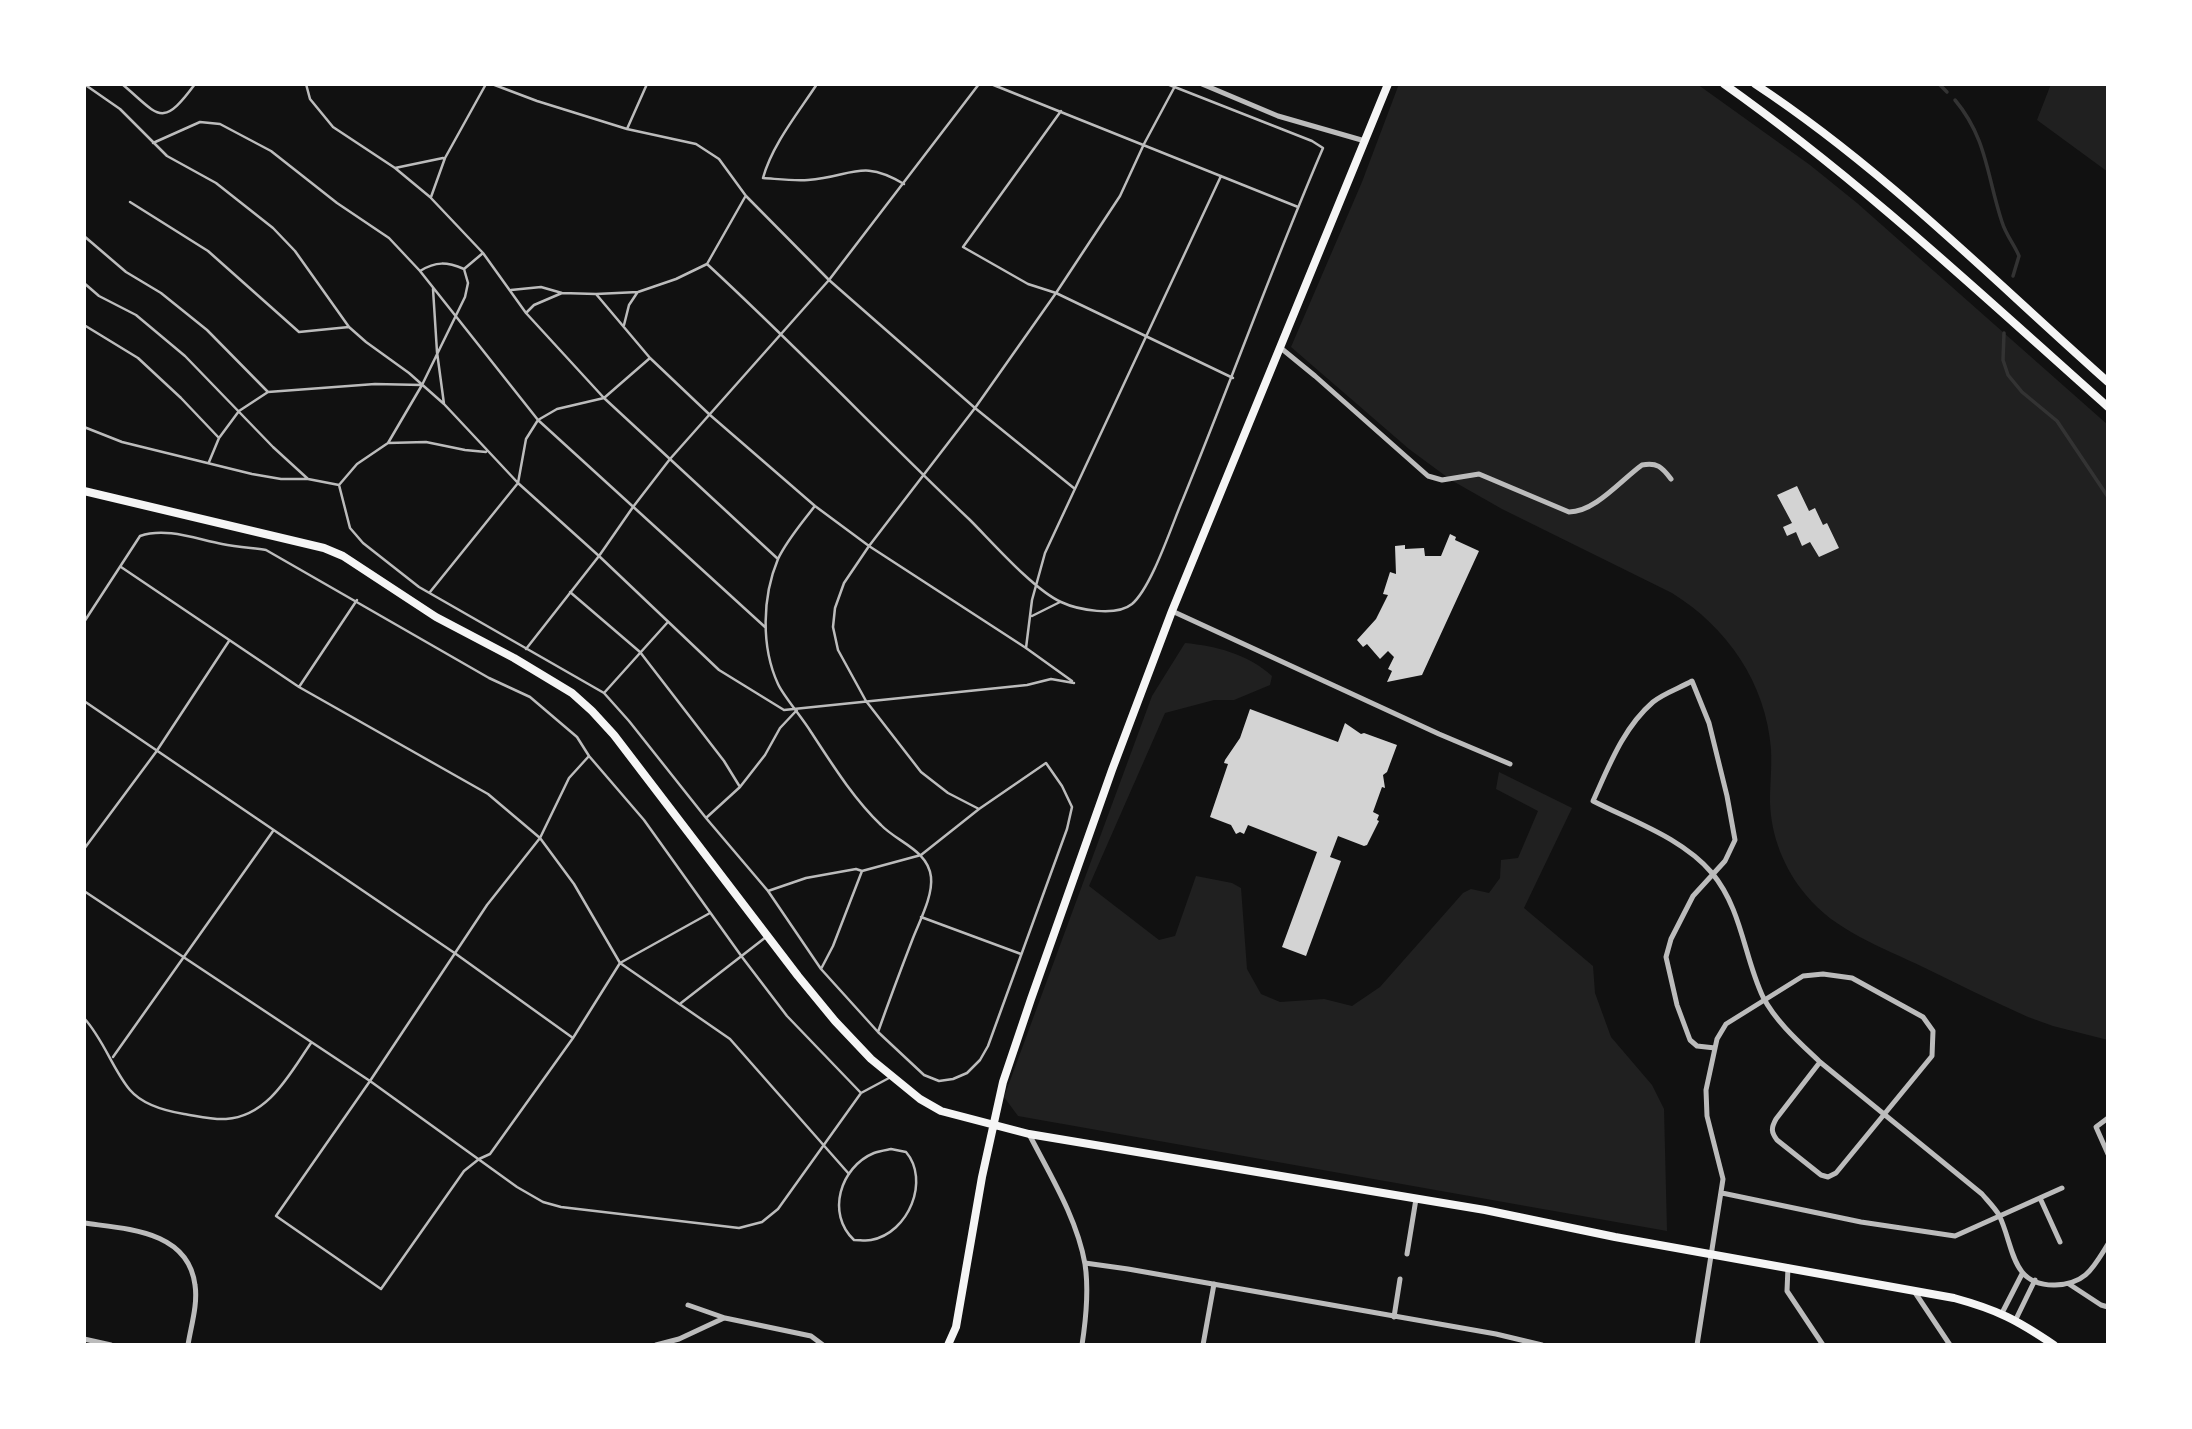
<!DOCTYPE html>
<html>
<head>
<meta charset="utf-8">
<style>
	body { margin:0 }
	#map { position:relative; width:2192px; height:1429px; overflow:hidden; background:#111; font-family:Ubuntu,sans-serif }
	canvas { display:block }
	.frame { position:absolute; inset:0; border:86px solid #fff; pointer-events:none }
</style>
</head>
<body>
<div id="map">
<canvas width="2192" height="1429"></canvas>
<div class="frame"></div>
</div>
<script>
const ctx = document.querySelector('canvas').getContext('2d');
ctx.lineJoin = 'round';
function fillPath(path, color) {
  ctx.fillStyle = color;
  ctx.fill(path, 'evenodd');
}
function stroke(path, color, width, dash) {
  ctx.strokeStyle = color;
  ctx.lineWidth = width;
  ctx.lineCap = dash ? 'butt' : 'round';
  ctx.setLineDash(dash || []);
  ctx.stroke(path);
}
const green = new Path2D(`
	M1399,84H1697L1810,165L1857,203L2108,425V1040L2053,1026L2028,1017C1992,1001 1958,984 1923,967C1882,947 1835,931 1806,895C1784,869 1771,836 1770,802C1770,784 1772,767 1771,749C1766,683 1727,627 1672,593L1502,509L1451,480L1409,449L1291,347L1362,182Z
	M2051,84H2108V172L2037,120Z
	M1185,643C1216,646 1248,654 1272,676L1270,685L1234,700H1214L1165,713L1089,886L1159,940L1175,936L1196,876L1232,883L1241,888L1247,969L1261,994L1280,1002L1324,999L1352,1006L1380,987L1463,893L1471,889L1489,893L1500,878L1501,860L1518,858L1538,811L1496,789L1499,772L1572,808L1524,908L1593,966L1595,993L1611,1037L1652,1085L1664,1109L1667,1231L1018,1116L1004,1097L1152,696Z`);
const stream = new Path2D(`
	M1939,84L1947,92
	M1955,100C1987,138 1987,177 2002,222C2006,235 2014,244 2019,256L2013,276
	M2004,333L2003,360L2008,375L2022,392L2057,421L2108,497`);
const building = new Path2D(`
	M1797,486L1809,511L1815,508L1823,525L1827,523L1839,548L1819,557L1810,542L1802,546L1796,532L1787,536L1783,527L1792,523L1777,495Z
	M1450,534L1456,537L1455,540L1479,551L1422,675L1387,682L1392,671L1388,669L1394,657L1388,651L1380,659L1367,644L1363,647L1357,640L1376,619L1388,595L1383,594L1390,572L1396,574L1395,546L1405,545V549L1424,548L1425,556H1441Z
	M1250,709L1338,742L1345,723L1361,734L1364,733L1397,745L1387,772L1383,775L1385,788L1382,787L1373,812L1379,815L1377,820L1379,821L1367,845L1364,846L1338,836L1330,857L1341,861L1306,956L1282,947L1317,852L1248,825L1244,834L1240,832L1236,834L1231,825L1210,817L1228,764L1224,763L1225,760L1240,738Z`);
const service = new Path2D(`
	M84,84L120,109L167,156L216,183L273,228L295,251L349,327L366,342L409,373L444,404L518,483L599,556L719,670L784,710L1027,685L1051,679L1074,683
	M122,84C159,115 161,130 195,84
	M306,84L310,99L333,127L395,168L430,197L483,253L526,313L604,398L778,559
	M492,84L537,101L627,129L696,144L719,159L746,196L829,280L975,408L1075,489
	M817,84C798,113 772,145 763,178C778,179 793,181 808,180C852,177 861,158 904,184
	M991,84L1298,207
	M1061,111L963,247L1028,284L1056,293L1233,378
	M627,129L647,84
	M153,143L200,122L220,124L271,151L337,203L389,238L420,271L538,420L765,627
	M395,168L443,158
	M431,197L445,158L486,84
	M130,202L208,251L299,332L349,327
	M84,236L126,272L161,293L207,330L268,392
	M707,264C797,347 882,436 970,520C992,542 1034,590 1061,602C1078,610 1116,617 1132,604C1152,587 1172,524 1183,499C1231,382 1273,264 1323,148L1312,141L1167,84
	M464,269L483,253
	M420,271C436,261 447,262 464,269
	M84,283L99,296L136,315L185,356L273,447L308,479
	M433,289L437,352L444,404
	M511,290L541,287L562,293L596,294L638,292L676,279L707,264L745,197
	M596,294L650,358L710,415L815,506L869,546L1026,648L1072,681
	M526,313L534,305L562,293
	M84,325L138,358L181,398L219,438
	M624,325L629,305L637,293
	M84,427L122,442L252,474L281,479H308L339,485
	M388,443L426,442L465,450L486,452
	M209,462L219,438L239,411L268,392L375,384L422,385
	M339,485L350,528L363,543L419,587L604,693L629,721L706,818L768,891L821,969L878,1032L924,1075L939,1081L953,1079L967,1073L980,1060L988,1046L1067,829L1072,807L1062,786L1046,763L979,809L921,855L862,871L856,869L806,878L768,891
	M339,485L357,464L388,443L422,385L465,297L468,283L464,269
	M814,507C802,523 787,540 778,559C762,597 761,647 778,684C784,697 802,717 811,732C832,764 853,798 881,825C897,842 928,850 931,877C933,896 920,920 913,938C901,969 889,1001 878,1032
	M121,567L299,687L488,794L540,838L574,884L620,963L730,1039L849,1174
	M430,592L518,483L526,439L538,420L557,409L604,398L650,358
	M570,592L640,652L724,761L740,787
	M1032,616L1060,602
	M84,622L140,536C166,527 196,539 222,544C237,547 252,548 266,550L489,678L530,697L577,737L589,756L644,820L742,957L787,1016L861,1093
	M1026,648L1032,600L1045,553L1221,176
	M526,649L599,556L633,507L670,459L829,280L979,84
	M299,687L357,600
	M604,693L667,623
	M84,701L456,954L573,1038
	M589,756L569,778L540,838L487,905L370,1081L276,1216L381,1289L464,1171L479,1159L490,1154L573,1038L620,963L710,913
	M979,809L948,793L921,772L866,701L838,650L833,627L835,608L844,583L869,546L975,408L1056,293L1120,196L1144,144L1174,88
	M706,818L740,787L765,755L780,728L797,710
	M84,849L156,752L229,641
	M84,891L370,1081L517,1187L543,1202L561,1207L739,1228L762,1222L778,1209L861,1093L889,1078
	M921,917L1021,954
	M821,969L833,946L862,871
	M681,1003L766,937
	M84,1018C104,1040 113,1070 130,1090C142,1104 166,1111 184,1114C197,1116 213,1120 226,1119C269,1116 290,1073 311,1043
	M113,1057L273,831
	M891,1149L906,1152C930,1180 909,1233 871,1240C866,1241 860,1240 854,1240C826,1214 840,1167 874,1153C879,1151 886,1150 891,1149Z`);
const minor = new Path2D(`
	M1202,84L1278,116L1365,141
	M1282,349L1315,376L1428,476L1442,480L1479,474L1569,512C1595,512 1621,480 1642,465C1657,462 1662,467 1671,479
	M1172,611L1439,734L1510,764
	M1715,1048L1697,1046L1690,1040L1677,1005L1666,957L1671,939L1693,896L1725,861L1735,840L1727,796L1709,723L1692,681C1680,688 1664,693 1653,702C1623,728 1609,766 1593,801C1634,822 1682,838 1712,873C1742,909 1744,957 1763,997C1776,1022 1800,1043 1820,1062L1982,1194C1987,1200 1995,1208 1999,1215C2014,1245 2010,1286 2055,1285C2086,1284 2093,1268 2108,1244
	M2108,1118L2096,1127L2108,1154
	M1029,1134C1050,1175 1077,1218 1085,1264C1089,1290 1086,1319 1082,1345
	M1722,1193L1861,1222L1955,1236L2062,1188
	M2040,1198L2060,1242
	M84,1223C126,1229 188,1230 195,1285C198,1304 191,1326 188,1345
	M1407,1254L1416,1199
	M1085,1263L1128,1269L1496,1334L1542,1345
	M1788,1267L1787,1291L1823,1345
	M2069,1284L2101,1305L2108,1307
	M1914,1291L1950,1345
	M688,1305L725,1318L811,1336L823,1345
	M2002,1313L2022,1274
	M1394,1317L1400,1279
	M2016,1319L2035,1280
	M84,1339L111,1345
	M656,1345L679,1339L724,1318
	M1203,1345L1214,1284
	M1697,1345L1723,1179L1707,1116L1706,1090L1717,1039L1726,1024L1803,976L1823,974L1852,978L1923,1017L1933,1031L1932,1056L1836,1173L1828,1177L1821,1175L1777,1140C1771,1132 1771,1128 1776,1119L1820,1062`);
const secondary = new Path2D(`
	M1724,84C1861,181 1983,296 2108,407
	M1755,84C1884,169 1993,280 2108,382
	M84,491L324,548L343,556L436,617L514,658L572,693L592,711L614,735L798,976L835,1021L871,1059L920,1099L941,1111L1029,1134L1485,1210L1615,1237L1954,1298C1998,1310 2017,1320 2054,1345
	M948,1345L956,1327L982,1177L1003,1082L1031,999L1112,770L1172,611L1388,84`);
fillPath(green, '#202020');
stroke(stream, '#333', 3.5);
fillPath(building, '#d3d3d3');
stroke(service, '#bcbcbc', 2.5);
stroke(minor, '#bcbcbc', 5);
stroke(secondary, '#f5f5f5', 8);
</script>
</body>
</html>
